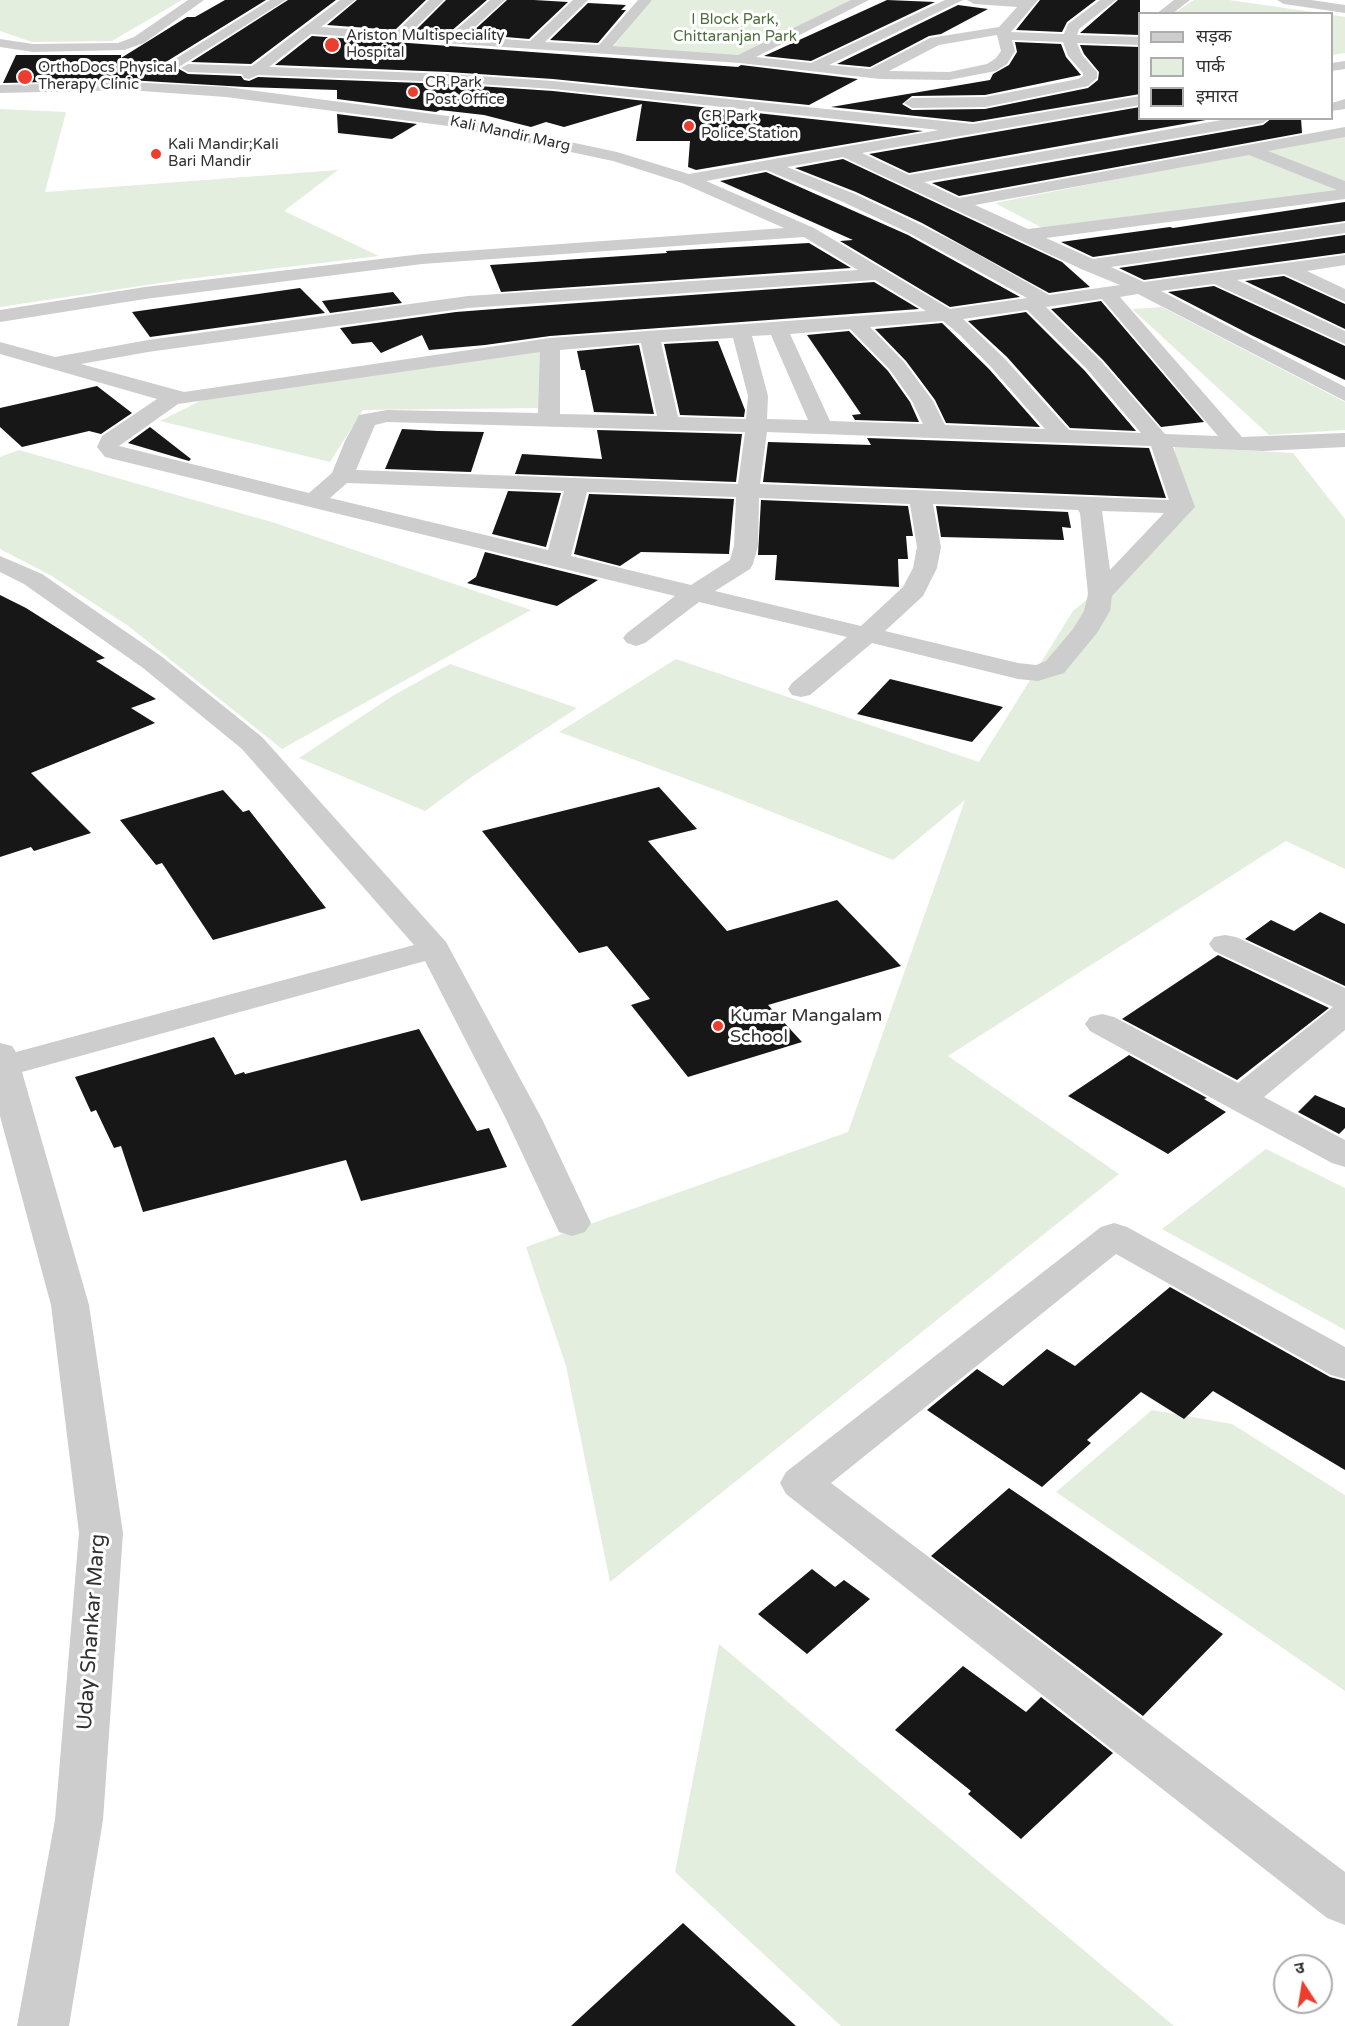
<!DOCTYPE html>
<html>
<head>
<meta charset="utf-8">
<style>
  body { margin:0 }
  #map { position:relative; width:1345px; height:2026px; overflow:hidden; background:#fff; font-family:"Varela Round","Noto Sans Devanagari",sans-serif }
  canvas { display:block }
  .legend { position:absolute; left:1138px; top:12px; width:195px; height:108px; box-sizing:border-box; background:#fff; border:2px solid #acacac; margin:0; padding:8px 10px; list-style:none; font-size:18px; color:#303030 }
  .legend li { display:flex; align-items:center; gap:12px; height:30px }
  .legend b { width:30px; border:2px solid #acacac }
  .north { position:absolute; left:1273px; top:1954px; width:60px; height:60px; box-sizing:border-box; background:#fff; border:2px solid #acacac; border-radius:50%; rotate:348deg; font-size:16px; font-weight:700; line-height:24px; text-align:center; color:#303030 }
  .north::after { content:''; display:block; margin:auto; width:21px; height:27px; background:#ec3d2e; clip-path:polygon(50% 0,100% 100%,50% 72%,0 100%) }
</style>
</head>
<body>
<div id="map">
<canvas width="1345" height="2026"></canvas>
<ul class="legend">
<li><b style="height:8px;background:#cdcdcd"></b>सड़क</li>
<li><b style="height:16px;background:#e4eede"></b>पार्क</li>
<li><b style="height:16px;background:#171717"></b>इमारत</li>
</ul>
<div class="north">उ</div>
</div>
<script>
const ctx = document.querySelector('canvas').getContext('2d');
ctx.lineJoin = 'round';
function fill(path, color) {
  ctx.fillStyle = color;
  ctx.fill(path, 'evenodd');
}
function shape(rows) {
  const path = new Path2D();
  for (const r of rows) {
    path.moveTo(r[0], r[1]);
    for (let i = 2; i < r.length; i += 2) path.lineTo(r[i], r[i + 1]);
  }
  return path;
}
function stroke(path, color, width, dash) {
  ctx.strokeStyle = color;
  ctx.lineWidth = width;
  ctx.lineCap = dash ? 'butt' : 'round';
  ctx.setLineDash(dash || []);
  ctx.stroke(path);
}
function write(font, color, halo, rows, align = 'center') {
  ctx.font = font + ' "Varela Round",sans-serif';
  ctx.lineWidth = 6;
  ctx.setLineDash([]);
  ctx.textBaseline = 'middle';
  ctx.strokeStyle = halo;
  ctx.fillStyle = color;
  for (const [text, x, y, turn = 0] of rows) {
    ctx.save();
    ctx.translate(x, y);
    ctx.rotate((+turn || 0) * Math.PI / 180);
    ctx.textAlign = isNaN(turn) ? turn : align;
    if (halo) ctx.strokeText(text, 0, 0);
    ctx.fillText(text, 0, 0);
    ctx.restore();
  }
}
const green = shape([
  [0,0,182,0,112,41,32,42,0,31],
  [650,0,862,0,740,59,614,46],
  [1194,0,1229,0,1320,13,1174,13],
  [1332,15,1345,17,1345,53,1332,55],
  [0,109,66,112,45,192,338,170,284,211,379,256,187,279,0,307],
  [1345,134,1345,191,1046,230,995,203],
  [1162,307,1345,402,1345,430,1269,435,1132,309],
  [544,350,544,408,363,410,330,462,160,421,206,398],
  [1175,446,1293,453,1345,519,1345,869,1286,841,948,1056,1119,1174,610,1582,566,1366,526,1247,848,1132,965,800,893,860,719,791,559,732,676,659,979,762,1073,611,1175,527],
  [19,450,275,523,531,610,282,749,127,625,50,575,0,549,0,457],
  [450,664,577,708,473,776,425,811,299,758,394,695],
  [1266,1149,1345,1188,1345,1330,1162,1229],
  [1152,1410,1232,1424,1345,1495,1345,1691,1056,1492],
  [719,1644,1174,2026,841,2026,675,1872]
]);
const building = shape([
  [225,0,266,0,161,65,162,71,174,72,179,69,188,74,241,76,244,80,249,81,258,77,448,84,553,91,923,131,696,170,688,167,690,141,636,141,642,104,564,127,546,122,531,127,484,115,440,110,436,112,337,99,337,90,245,87,128,80,3,83,16,55,121,55,121,58,187,17,195,17],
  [288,0,336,0,251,64,191,62],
  [357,0,426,0,395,30,327,25],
  [446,0,487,0,449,33,415,31],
  [507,0,534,0,568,2,529,39,470,34],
  [887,0,935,2,811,61,764,56],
  [1040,0,1096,0,1067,22,1062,32,1016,30],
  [1118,0,1140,0,1140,35,1080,33],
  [588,3,626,5,621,10,626,10,598,43,550,40],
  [958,5,988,9,941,34,929,36,870,67,837,64],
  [312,36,738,67,741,65,858,79,809,105,553,79,448,72,275,65],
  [1015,42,1061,44,1066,57,1081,75,985,95,912,96,902,104,912,110,985,109,1088,88,1098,80,1099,72,1084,54,1080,45,1140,47,1140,94,973,122,831,107,990,80,993,74,1009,65,1017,52],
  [1140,107,1140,118,1217,118,909,173,869,154],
  [337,114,417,124,392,139,338,133],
  [1272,118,1301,118,1302,133,959,196,932,183,1263,125],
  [843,159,1062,262,1090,287,1049,293,922,223,856,192,795,168],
  [766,172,908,235,1020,297,950,307,840,241,853,240,720,181],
  [1345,202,1345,221,1093,257,1061,242,1170,227,1173,228],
  [1345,235,1345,253,1144,280,1119,268],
  [809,243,851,268,501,292,490,265,667,253,666,251],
  [1284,276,1345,304,1345,329,1245,281],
  [874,282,919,309,550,336,485,345,429,350,422,335,381,353,372,342,352,344,340,328,456,312,508,308],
  [1214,286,1345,346,1345,380,1251,335,1168,292],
  [300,288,325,313,150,337,132,312],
  [393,292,402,303,330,313,322,301],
  [1101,301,1204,422,1161,427,1103,360,1051,309],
  [1026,312,1085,371,1136,431,1070,428,1007,357,968,321],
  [942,323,989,369,1040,427,946,423,935,400,906,361,875,329],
  [849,331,888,371,910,402,919,422,855,420,852,415,861,414,807,335],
  [718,341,745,410,744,417,680,415,664,344],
  [639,345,654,414,594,412,585,370,581,370,577,351],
  [97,386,132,413,101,434,89,431,22,447,0,427,0,408],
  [150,427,191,459,189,461,128,443],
  [402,429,438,431,484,432,471,472,385,469],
  [597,430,742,434,736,482,515,474,522,454,602,459],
  [867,438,1149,448,1166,498,763,482,768,442,871,445],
  [508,491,561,493,546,547,492,534],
  [589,494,734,499,729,554,641,552,620,566,574,554],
  [761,500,908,506,913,536,906,536,908,559,898,559,899,587,775,580,777,555,758,555],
  [936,506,1068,512,1071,528,1062,527,1064,540,941,537],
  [485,552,598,580,557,606,467,583,476,577],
  [0,595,26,608,105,658,96,661,156,699,131,708,155,723,31,773,91,833,34,851,31,847,0,857],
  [890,679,1003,707,972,742,857,714],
  [659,787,697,829,648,841,727,931,837,900,901,966,768,1005,802,1042,688,1077,631,1005,650,999,607,946,579,953,482,831],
  [223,790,243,812,249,810,326,908,213,940,162,863,156,865,120,820],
  [1320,912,1345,924,1345,986,1245,939,1271,920,1294,931],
  [1218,955,1329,1008,1237,1080,1122,1019],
  [419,1029,477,1131,489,1128,507,1167,361,1201,346,1160,143,1212,121,1146,114,1148,96,1110,91,1112,75,1077,214,1037,235,1075,244,1072,245,1074],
  [1129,1055,1207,1098,1204,1099,1226,1112,1168,1154,1068,1096],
  [1315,1095,1345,1108,1345,1128,1339,1134,1298,1112],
  [1170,1287,1330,1377,1345,1381,1345,1470,1213,1391,1184,1419,1141,1392,1087,1440,1091,1443,1042,1487,927,1410,977,1369,1003,1386,1047,1349,1075,1366],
  [1009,1488,1223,1634,1143,1716,931,1556],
  [812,1569,835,1587,844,1580,870,1599,807,1654,758,1614],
  [963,1666,1026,1712,1041,1697,1113,1753,1021,1839,968,1794,971,1791,895,1730],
  [683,1923,796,2026,571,2026]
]);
const minor = shape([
  [188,0,204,0,144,43,124,50,33,52,0,47,0,39,33,44,118,43,134,37,188,0],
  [270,0,286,0,174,70,164,70,162,67,270,0],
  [340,0,355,0,321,27,396,32,429,0,444,0,410,33,450,35,490,0,505,0,465,36,530,41,573,0,588,0,545,42,599,45,638,0,652,0,613,46,738,55,851,0,869,0,756,57,811,63,945,0,963,0,829,65,870,69,930,38,999,27,1017,7,974,4,967,0,1038,0,1011,32,1064,34,1068,24,1100,0,1116,0,1079,29,1077,35,1140,37,1140,45,1077,43,1082,55,1097,72,1097,78,1088,86,985,107,912,108,904,103,912,98,985,97,1078,79,1083,76,1083,73,1068,56,1063,42,1012,40,1015,51,1007,64,996,71,949,80,880,79,740,63,311,34,269,67,448,74,553,81,973,124,1140,96,1140,105,862,153,909,175,1233,118,1270,118,1263,123,924,182,959,198,1345,127,1345,137,1268,151,1345,181,1345,199,1046,238,1093,259,1345,223,1345,233,1111,267,1144,282,1345,255,1345,265,1307,271,1345,289,1345,302,1284,274,1237,280,1345,331,1345,344,1214,284,1161,291,1345,387,1345,401,1138,294,1120,297,1242,437,1345,433,1345,447,1263,451,1173,447,1195,507,1112,596,1110,611,1097,633,1064,673,1038,681,1018,679,872,643,810,695,801,697,792,695,788,689,792,683,847,637,699,602,645,643,636,646,627,643,623,638,627,633,675,596,105,457,97,447,102,436,157,399,0,354,0,342,55,357,148,340,468,296,858,270,804,237,422,264,145,299,0,322,0,310,145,287,422,254,784,228,682,183,613,161,448,126,226,97,128,90,0,93,0,85,128,82,226,87,448,116,617,152,689,174,939,130,553,89,448,82,258,75,249,79,244,78,242,74,188,72,181,68,188,64,252,66,340,0],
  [997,35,1001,51,996,58,987,64,949,72,889,71,939,45,997,35],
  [1249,155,1337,190,1028,229,975,205,1249,155],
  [843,157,1081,269,1120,285,1049,295,970,250,921,225,855,194,787,167,843,157],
  [766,170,843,202,909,233,1027,298,950,309,814,228,706,181,766,170],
  [875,280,926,311,550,338,184,392,81,364,148,352,468,308,875,280],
  [1102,299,1218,436,1165,434,1101,361,1046,307,1102,299],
  [1027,310,1087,369,1141,433,1069,430,1005,359,963,319,1027,310],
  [943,321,960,335,991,367,1045,429,945,425,933,401,904,362,870,327,943,321],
  [850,329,890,370,912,401,923,424,830,421,790,334,850,329],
  [771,335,808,420,767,419,768,396,752,336,771,335],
  [733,338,748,396,746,419,678,417,661,342,733,338],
  [641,343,657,416,560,414,560,350,641,343],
  [540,352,538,413,387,410,359,415,345,441,332,473,309,493,119,446,178,404,540,352],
  [387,422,669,430,745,432,738,484,356,470,375,425,387,422],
  [767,432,1151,446,1169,500,760,484,767,432],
  [347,483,564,491,548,550,330,498,347,483],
  [587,492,736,497,734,546,730,560,691,585,571,556,587,492],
  [759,498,910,504,917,547,913,568,903,587,861,626,715,591,750,569,753,564,758,546,759,498],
  [933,504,1078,510,1080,513,1088,594,1084,611,1073,629,1046,661,1036,665,1018,663,885,631,923,596,937,568,941,547,933,504],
  [1102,511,1164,513,1110,570,1102,511],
  [1174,0,1190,0,1172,14,1156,14,1174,0],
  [1277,0,1311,0,1345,5,1345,13,1284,4,1277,0],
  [1345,61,1345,69,1332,71,1332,63,1345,61],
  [1345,99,1345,109,1332,111,1332,103,1345,99],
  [0,556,42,574,161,656,262,737,446,942,542,1119,591,1223,585,1232,572,1236,559,1232,506,1119,425,961,22,1072,89,1305,123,1533,103,1820,69,2026,17,2026,55,1820,79,1533,51,1305,0,1116,0,1043,12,1046,16,1052,414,945,242,749,143,668,24,584,0,572,0,556],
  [1225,935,1236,937,1345,988,1345,1030,1264,1097,1345,1140,1345,1167,1332,1163,1228,1107,1090,1031,1085,1024,1090,1017,1102,1014,1114,1017,1238,1083,1333,1007,1214,951,1209,944,1214,937,1225,935],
  [1114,1223,1127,1227,1345,1347,1345,1379,1331,1375,1116,1254,831,1483,1345,1872,1345,1925,1327,1918,786,1494,780,1483,786,1472,1101,1227,1114,1223]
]);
const markers = [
  [332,45,8,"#ec3d2e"],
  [25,77,8,"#ec3d2e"],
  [413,92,6,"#ec3d2e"],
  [689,126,6,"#ec3d2e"],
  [156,154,6,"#ec3d2e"],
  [718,1026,6,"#ec3d2e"]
];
const farParknames = [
  ["I Block Park,",735,20],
  ["Chittaranjan Park",735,37]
];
const farPoinames = [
  ["Ariston Multispeciality",346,36],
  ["Hospital",346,53],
  ["OrthoDocs Physical",38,68],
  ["Therapy Clinic",38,85],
  ["CR Park",425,83],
  ["Post Office",425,100],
  ["CR Park",701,117],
  ["Police Station",701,134],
  ["Kali Mandir;Kali",168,145],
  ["Bari Mandir",168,162]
];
const farStreetnames = [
  ["Kali Mandir Marg",510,134,12]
];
const poiNames = [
  ["Kumar Mangalam",730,1016],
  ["School",730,1037]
];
const nearStreetnames = [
  ["Uday Shankar Marg",92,1632,-86]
];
fill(green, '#e4eede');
fill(building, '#171717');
fill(minor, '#cdcdcd');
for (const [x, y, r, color] of markers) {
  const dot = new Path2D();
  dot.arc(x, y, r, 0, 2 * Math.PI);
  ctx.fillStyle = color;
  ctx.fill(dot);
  stroke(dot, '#fff', 2);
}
write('15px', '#4b6e3b', '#fff', farParknames);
write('15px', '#303030', '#fff', farPoinames, 'left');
write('15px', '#303030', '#fff', farStreetnames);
write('18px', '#303030', '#fff', poiNames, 'left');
write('21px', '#303030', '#fff', nearStreetnames);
</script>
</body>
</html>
